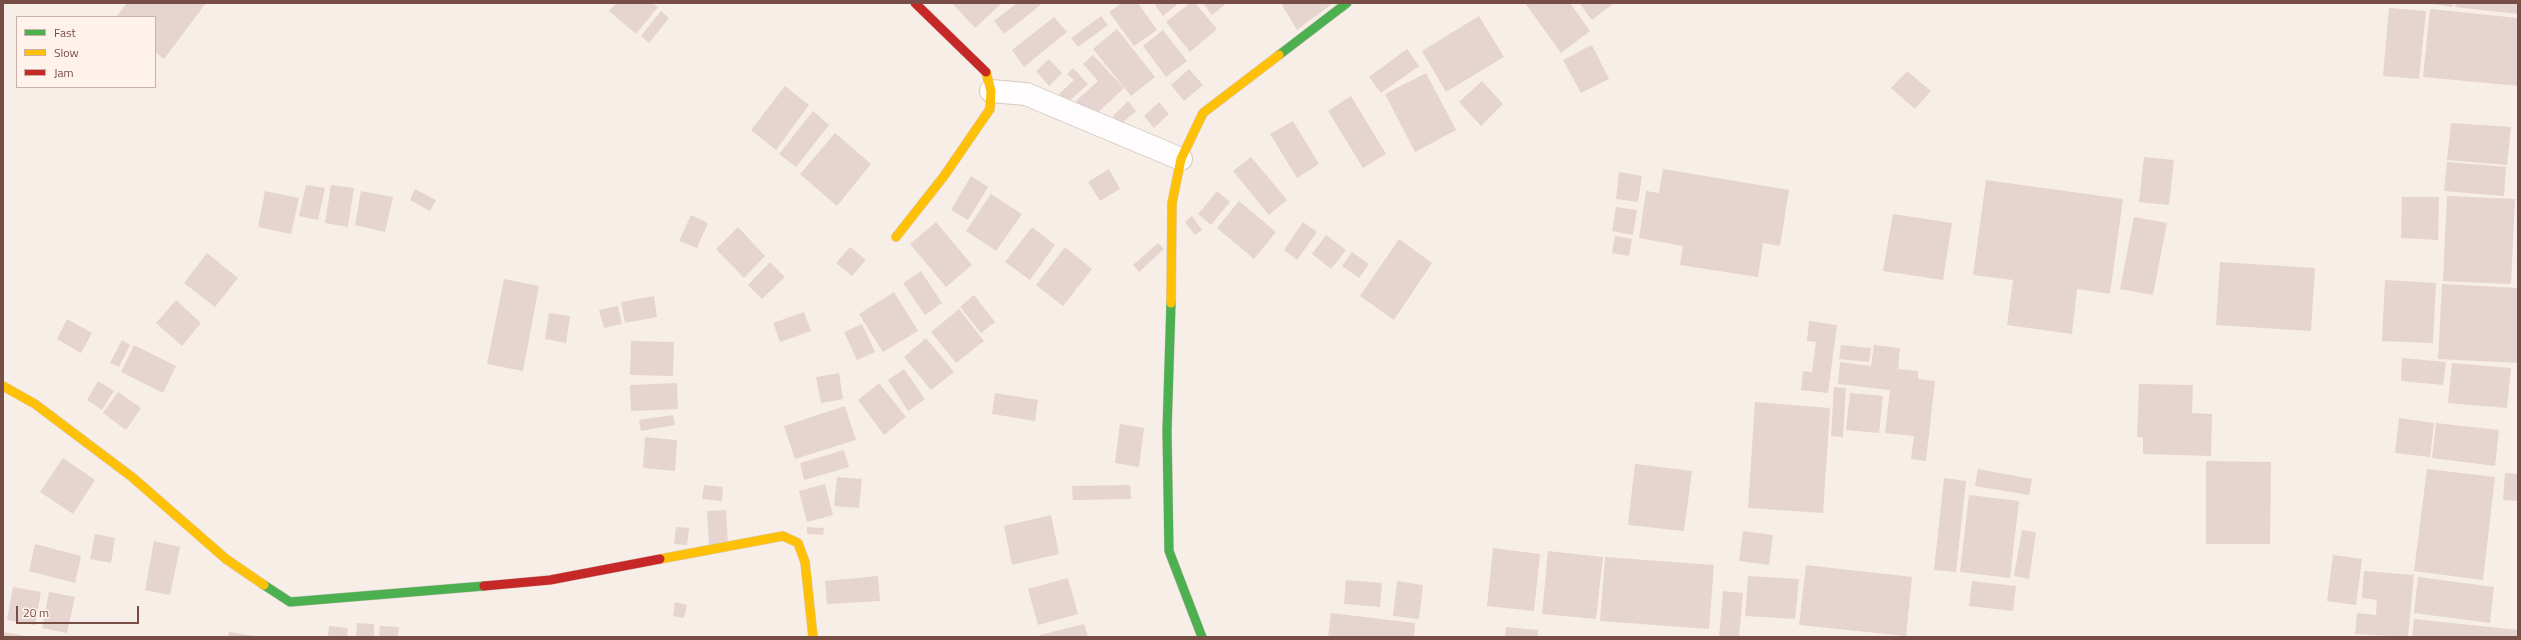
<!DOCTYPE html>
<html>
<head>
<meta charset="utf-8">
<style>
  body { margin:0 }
  #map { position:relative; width:2521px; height:640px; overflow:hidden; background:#f8eee8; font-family:"Titillium Web",sans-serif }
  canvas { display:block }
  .frame { position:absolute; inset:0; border:4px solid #784d46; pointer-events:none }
  .legend { position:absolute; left:16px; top:16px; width:140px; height:72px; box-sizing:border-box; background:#fff2ea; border:1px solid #c9b0a8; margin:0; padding:5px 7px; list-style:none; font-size:12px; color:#784d46 }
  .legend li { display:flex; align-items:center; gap:8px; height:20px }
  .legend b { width:20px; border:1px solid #c9b0a8 }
  .scale { position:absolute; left:16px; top:606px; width:123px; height:18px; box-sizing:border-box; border:2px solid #784d46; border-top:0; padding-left:5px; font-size:12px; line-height:14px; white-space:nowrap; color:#784d46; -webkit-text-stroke:3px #fff2ea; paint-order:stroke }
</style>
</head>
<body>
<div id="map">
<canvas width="2521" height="640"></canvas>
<div class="frame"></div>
<ul class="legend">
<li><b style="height:5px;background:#4caf50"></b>Fast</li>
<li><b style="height:5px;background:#ffc107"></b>Slow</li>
<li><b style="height:5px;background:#c62828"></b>Jam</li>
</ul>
<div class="scale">20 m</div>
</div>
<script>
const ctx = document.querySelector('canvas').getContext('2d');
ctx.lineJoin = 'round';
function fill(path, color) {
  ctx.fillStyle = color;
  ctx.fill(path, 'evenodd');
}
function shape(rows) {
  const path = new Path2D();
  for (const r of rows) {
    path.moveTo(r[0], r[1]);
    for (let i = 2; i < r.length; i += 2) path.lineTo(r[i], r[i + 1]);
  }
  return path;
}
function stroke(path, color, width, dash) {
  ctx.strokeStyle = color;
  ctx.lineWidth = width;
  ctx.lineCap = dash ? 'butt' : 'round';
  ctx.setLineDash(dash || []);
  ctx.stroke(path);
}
const building = shape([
  [127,3,206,3,164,59,155,52,155,17,116,17],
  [616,3,652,3,658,7,636,34,609,11],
  [952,3,1002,3,975,28],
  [1017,3,1043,3,1004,34,994,21],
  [1122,3,1138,3,1157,30,1134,46,1109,12],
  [1157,3,1179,3,1163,16,1155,5],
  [1190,3,1195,3,1217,29,1190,52,1166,22],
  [1203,3,1227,3,1212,15],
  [1281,3,1333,3,1297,30],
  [1525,3,1570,3,1590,31,1561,53],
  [1579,3,1614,3,1592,20],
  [2427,3,2453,3,2452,7],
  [2456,3,2518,3,2518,14,2455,7],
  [2389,8,2426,11,2419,79,2383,76],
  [2430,9,2518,18,2518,86,2423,77],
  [661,11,669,18,649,43,641,36],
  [1101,16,1108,25,1078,47,1071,38],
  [1479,16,1504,57,1446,92,1422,51],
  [1054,17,1067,32,1024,67,1012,50],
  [1117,29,1155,77,1131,96,1093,49],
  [1163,30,1187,61,1166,77,1143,46],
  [1592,45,1609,79,1581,93,1563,60],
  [1407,49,1419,66,1381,93,1369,77],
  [1093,55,1124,88,1092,118,1076,101,1098,81,1083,64],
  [1049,59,1062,73,1049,86,1036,71],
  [1073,68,1088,84,1067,103,1059,94,1074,80,1067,74],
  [1189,69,1203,85,1184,101,1171,85],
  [1907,71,1931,91,1915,109,1891,88],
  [1426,73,1456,130,1415,152,1385,94],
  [1482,81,1503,104,1481,126,1459,102],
  [785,86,809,105,776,150,751,130],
  [1351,96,1386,154,1363,168,1328,111],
  [1128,101,1136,111,1121,124,1113,116],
  [1159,102,1169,114,1154,128,1144,116],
  [813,111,829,125,796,167,779,154],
  [1293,121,1319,164,1297,178,1270,134],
  [2451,123,2511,127,2507,165,2447,160],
  [835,133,871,164,837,206,800,174],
  [1251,157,1287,200,1269,215,1233,171],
  [2144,157,2174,160,2169,205,2139,202],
  [2447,162,2506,167,2504,196,2444,191],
  [1109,169,1120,189,1100,201,1088,182],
  [1663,169,1789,190,1780,246,1763,243,1758,277,1680,265,1683,246,1639,238,1646,191,1659,193],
  [1619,172,1642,176,1638,202,1616,199],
  [971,176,988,187,968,220,951,210],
  [1986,180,2123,199,2110,294,2077,289,2072,334,2007,325,2013,280,1973,275],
  [306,185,325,188,318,220,299,216],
  [331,185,354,188,348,227,325,223],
  [415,189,436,200,430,211,410,200],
  [265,191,299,198,291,234,258,227],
  [361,191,393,197,385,232,355,225],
  [1217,191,1230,202,1211,225,1198,214],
  [991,194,1022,214,996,251,966,231],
  [2447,196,2515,199,2511,284,2443,281],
  [2402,197,2439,197,2438,240,2401,238],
  [1239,201,1276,232,1254,259,1217,228],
  [1616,207,1637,210,1633,235,1612,231],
  [1893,214,1952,223,1943,280,1883,271],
  [691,215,708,223,697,248,679,241],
  [1192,216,1202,230,1195,235,1185,222],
  [2134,217,2167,223,2153,295,2120,289],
  [936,222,972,265,946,287,910,244],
  [1303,222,1317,232,1297,260,1284,250],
  [738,227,765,256,744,278,716,249],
  [1032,227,1055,245,1030,280,1005,262],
  [1326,235,1346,250,1331,269,1312,254],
  [1615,236,1632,239,1629,256,1612,253],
  [1399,239,1432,263,1394,320,1360,296],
  [1158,243,1164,249,1139,272,1133,265],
  [850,247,866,260,852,276,836,263],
  [1065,247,1092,269,1063,306,1036,285],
  [1352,252,1369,264,1359,278,1342,266],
  [207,253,238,278,215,307,184,283],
  [770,262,785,277,762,299,748,285],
  [2220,262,2315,268,2311,331,2216,325],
  [921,271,942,303,925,315,903,283],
  [504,279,539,286,523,371,487,364],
  [2385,280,2436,283,2433,343,2382,341],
  [2442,284,2518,288,2518,363,2438,359],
  [894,292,918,331,883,352,859,314],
  [974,295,995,322,981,333,960,307],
  [654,296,657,317,625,323,621,302],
  [176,300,201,323,182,346,156,323],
  [618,306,622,324,604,328,599,310],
  [959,309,984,341,956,363,931,332],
  [804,312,811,331,780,342,773,323],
  [549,313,570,316,566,343,545,339],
  [67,319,92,333,81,353,57,339],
  [1809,321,1837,325,1828,393,1801,390,1803,371,1812,372,1816,342,1807,341],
  [862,324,875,352,857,360,844,332],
  [926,338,954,372,931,390,904,357],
  [122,340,130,345,119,367,110,363],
  [631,341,674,342,673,376,630,375],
  [134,345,176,366,163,393,121,372],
  [1841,345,1871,348,1869,362,1839,359],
  [1874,345,1900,348,1898,369,1918,371,1918,379,1935,381,1926,461,1911,459,1914,436,1885,433,1890,390,1838,384,1840,362,1871,366],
  [2402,358,2446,362,2443,385,2401,381],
  [2452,363,2511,368,2507,408,2448,403],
  [904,369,925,399,908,411,888,380],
  [839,373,843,399,821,403,816,377],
  [98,381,114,391,102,410,87,400],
  [677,383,678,409,631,411,630,385],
  [879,383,906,417,884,435,858,400],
  [2139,384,2193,385,2192,413,2212,414,2211,456,2143,454,2143,438,2137,437],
  [1834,387,1846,388,1843,437,1831,436],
  [118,392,141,408,126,430,103,413],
  [995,393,1038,400,1035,421,992,414],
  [1850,393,1883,396,1879,433,1846,430],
  [1755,402,1830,408,1823,513,1748,508],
  [845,406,856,440,795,459,784,426],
  [673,415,675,425,641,431,639,420],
  [2399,418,2434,423,2430,457,2395,453],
  [2436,423,2499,430,2495,466,2432,458],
  [1120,424,1144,428,1139,467,1115,463],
  [645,437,677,440,675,471,643,468],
  [844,450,849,467,804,480,800,463],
  [63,458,95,480,73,514,40,492],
  [2206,461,2271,462,2270,544,2206,544],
  [1635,464,1692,471,1684,531,1628,525],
  [1978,469,2032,479,2029,495,1975,486],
  [2427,469,2495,477,2483,580,2414,571],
  [2505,473,2518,474,2518,501,2503,500],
  [837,477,862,479,859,508,834,506],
  [1944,478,1966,481,1956,572,1934,570],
  [825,484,833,515,807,522,799,491],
  [704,485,723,487,722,501,702,499],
  [1130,485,1131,499,1073,500,1072,486],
  [1969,495,2019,501,2010,578,1960,572],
  [726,510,728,545,709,547,707,511],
  [1051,515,1059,554,1012,565,1004,526],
  [676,527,689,528,687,545,674,544],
  [807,527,824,528,823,535,807,534],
  [2022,530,2036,532,2029,579,2014,576],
  [1743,531,1773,535,1769,565,1739,561],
  [95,534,115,538,111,563,90,559],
  [154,541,180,547,170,595,145,590],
  [35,544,81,556,75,583,29,571],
  [1493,548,1540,554,1534,611,1487,606],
  [1548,551,1603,557,1596,619,1542,614],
  [2333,555,2362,559,2356,605,2327,601],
  [1605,557,1714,565,1709,629,1600,621],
  [1806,565,1912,577,1906,636,1799,625],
  [2364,571,2414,575,2408,637,2355,634,2357,613,2376,615,2377,600,2362,598],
  [878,576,880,601,827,604,825,581],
  [1748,576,1799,579,1795,619,1745,616],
  [2418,577,2494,587,2490,623,2414,613],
  [1068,578,1078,614,1038,625,1028,589],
  [1346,580,1382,583,1380,607,1344,604],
  [1397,581,1423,585,1419,619,1393,616],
  [1972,581,2016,586,2013,611,1969,606],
  [13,587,41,592,35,625,7,620],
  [1723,591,1743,593,1739,637,1719,637],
  [49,592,75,597,67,633,42,628],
  [675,602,687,605,684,618,673,616],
  [1331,613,1415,623,1414,637,1328,637],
  [2414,619,2518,630,2518,637,2412,637],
  [357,623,374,624,374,637,356,637],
  [1084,624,1088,637,1041,637,1040,635],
  [329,626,348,628,347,637,328,637],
  [380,626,399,627,398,637,379,637],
  [1506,627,1538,630,1538,637,1505,637],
  [3,632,27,636,27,637,3,637],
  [229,632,254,636,254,637,228,637]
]);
const street = shape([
  [991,91,1026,94,1181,159]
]);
const fast = shape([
  [1279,55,1347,3],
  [1171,303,1167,431,1169,551,1202,637],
  [264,585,290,602,484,586]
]);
const slow = shape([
  [896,237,944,176,990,109,991,91,986,72],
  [1171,303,1172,203,1181,159,1203,113,1279,55],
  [3,386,35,404,132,477,226,559,264,585],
  [660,559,783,536,798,543,805,562,813,637]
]);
const jam = shape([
  [915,3,986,72],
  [484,586,550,580,660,559]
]);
fill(building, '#e5d4cf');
stroke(street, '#d6cac5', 24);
stroke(fast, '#d7c9c4', 10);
stroke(slow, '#d7c9c4', 10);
stroke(jam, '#d7c9c4', 10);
stroke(street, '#fefcfc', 22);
stroke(fast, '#4caf50', 9);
stroke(slow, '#ffc107', 9);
stroke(jam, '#c62828', 9);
</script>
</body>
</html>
